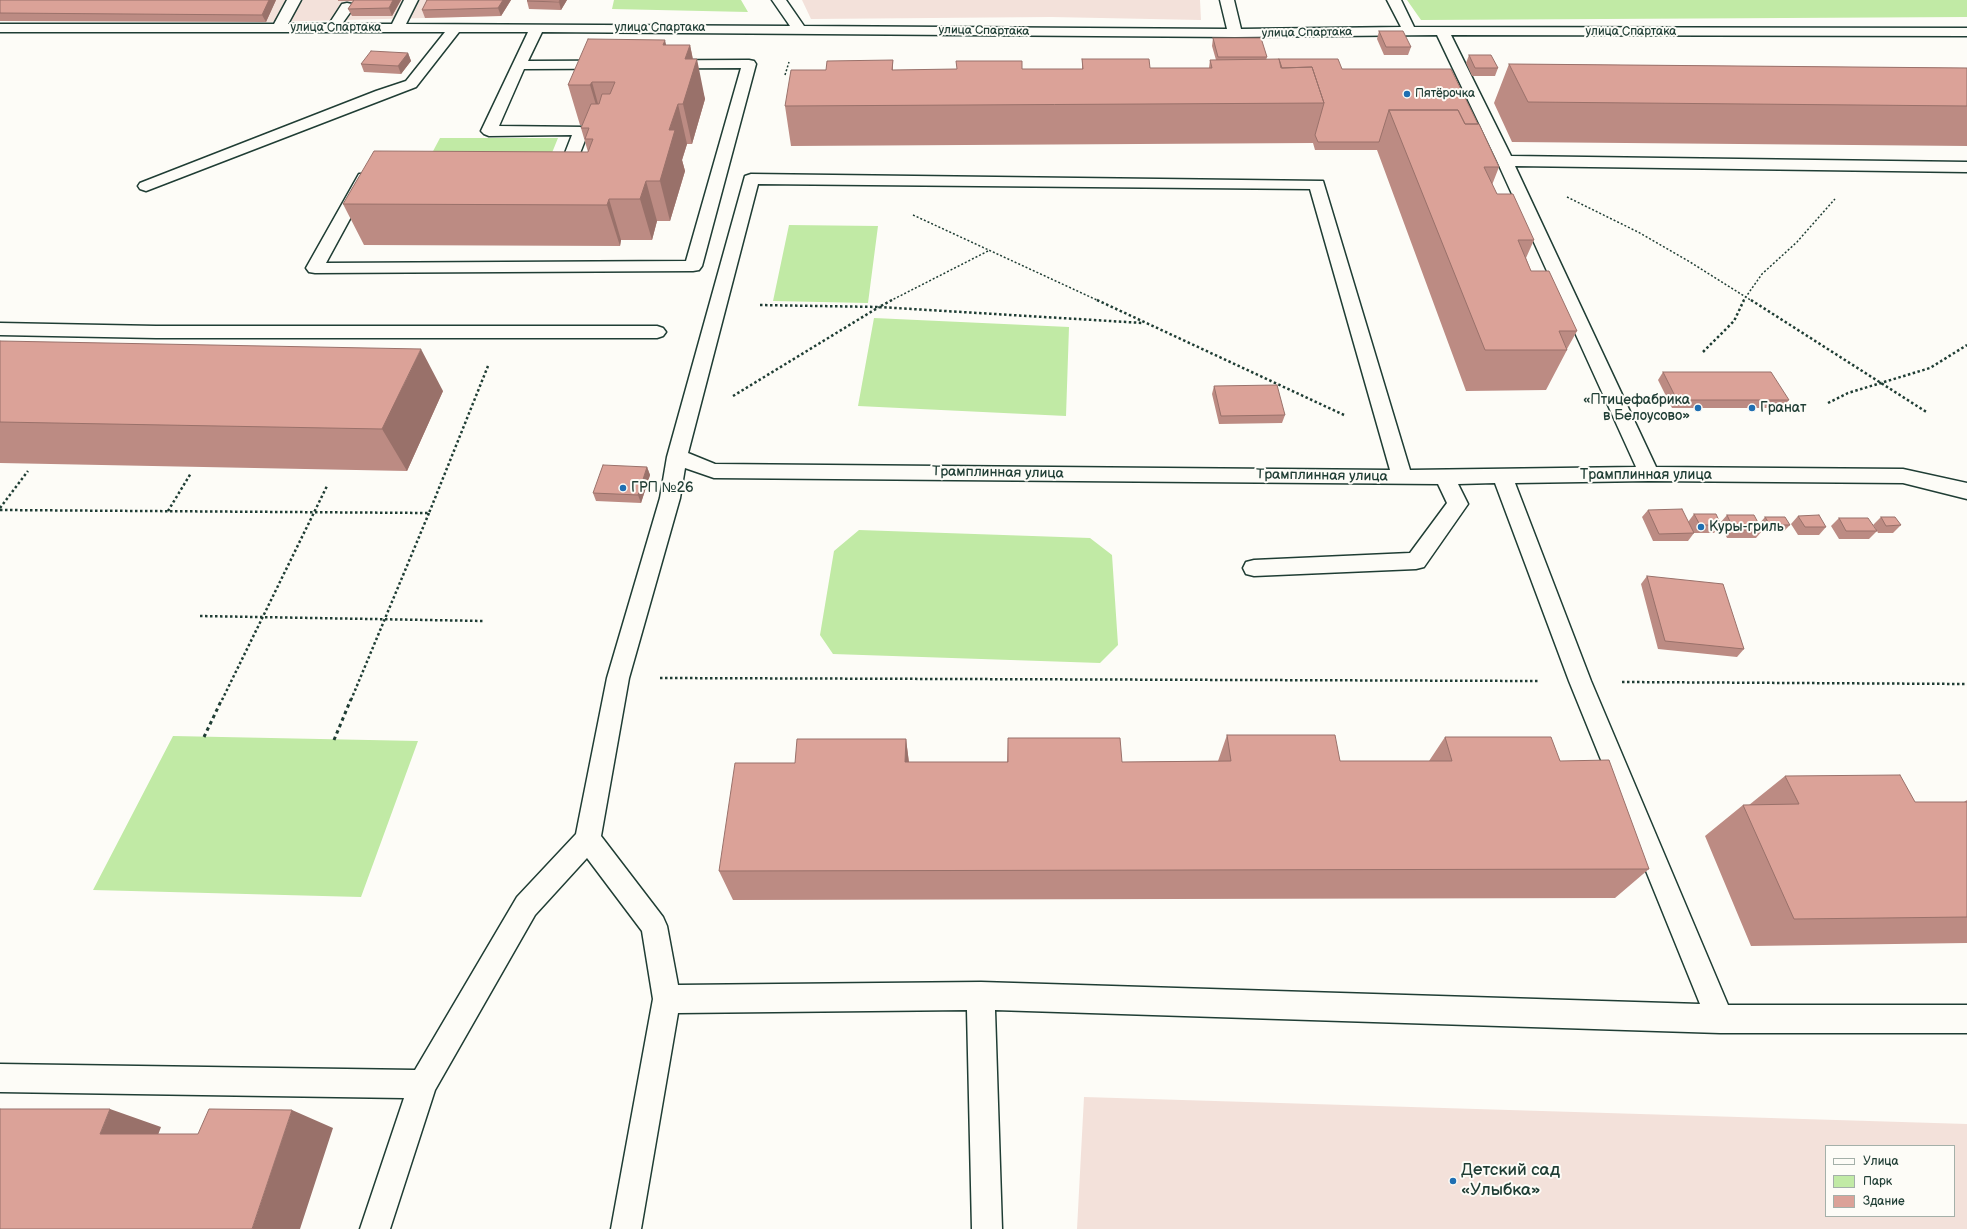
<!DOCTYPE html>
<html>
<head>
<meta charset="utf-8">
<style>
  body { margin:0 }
  #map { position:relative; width:1967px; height:1229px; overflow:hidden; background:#fdfcf7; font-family:"Balsamiq Sans",sans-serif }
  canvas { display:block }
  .legend { position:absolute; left:1825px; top:1145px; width:130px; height:72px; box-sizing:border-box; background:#fdfcf7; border:1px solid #a4b0a9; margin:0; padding:5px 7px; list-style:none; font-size:12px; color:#1f3d34 }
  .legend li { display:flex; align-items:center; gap:8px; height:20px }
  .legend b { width:20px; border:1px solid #a4b0a9 }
</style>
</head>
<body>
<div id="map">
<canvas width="1967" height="1229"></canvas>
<ul class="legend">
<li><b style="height:5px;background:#fdfcf7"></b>Улица</li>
<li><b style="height:11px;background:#c1eaa5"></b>Парк</li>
<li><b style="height:11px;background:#dba298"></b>Здание</li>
</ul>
</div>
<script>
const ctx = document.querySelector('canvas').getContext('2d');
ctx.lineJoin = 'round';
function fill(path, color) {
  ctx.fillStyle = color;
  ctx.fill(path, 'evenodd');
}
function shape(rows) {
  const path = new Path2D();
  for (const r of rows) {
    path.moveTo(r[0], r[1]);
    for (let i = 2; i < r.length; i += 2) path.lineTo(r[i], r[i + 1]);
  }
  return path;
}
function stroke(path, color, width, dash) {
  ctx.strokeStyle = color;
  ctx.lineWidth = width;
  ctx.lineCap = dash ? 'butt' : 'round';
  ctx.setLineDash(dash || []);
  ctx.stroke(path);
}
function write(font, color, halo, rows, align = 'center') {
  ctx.font = font + ' "Balsamiq Sans",sans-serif';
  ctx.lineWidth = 4;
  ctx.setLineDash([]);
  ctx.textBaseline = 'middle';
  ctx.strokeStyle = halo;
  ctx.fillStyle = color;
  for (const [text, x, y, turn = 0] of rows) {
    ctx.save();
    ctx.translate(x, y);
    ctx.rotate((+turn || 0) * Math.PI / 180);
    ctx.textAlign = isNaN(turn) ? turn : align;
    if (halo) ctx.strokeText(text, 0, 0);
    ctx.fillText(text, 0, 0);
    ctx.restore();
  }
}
const built = shape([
  [0,0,511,0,501,16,266,22],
  [802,0,1200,0,1201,20,1051,17,811,19],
  [1084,1097,1967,1124,1967,1229,1077,1229],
  [1826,1146,1954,1146,1954,1216,1826,1216]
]);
const green = shape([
  [614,0,741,0,748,12,612,9],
  [1407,0,1967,0,1967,17,1421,20],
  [440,138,558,138,545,170,423,170],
  [789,225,878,226,868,303,773,301],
  [874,318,1069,327,1066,416,858,406],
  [859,530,1090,538,1112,555,1118,645,1100,663,833,654,820,635,834,551],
  [173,736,418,741,361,897,93,890]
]);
const pathFar2 = shape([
  [785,75,789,62],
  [1567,197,1638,232,1690,262,1752,301],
  [913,215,1099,301],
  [890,301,988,251],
  [1743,301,1762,274,1797,242,1835,199]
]);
const pathFar1 = shape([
  [892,300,879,307,1143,323],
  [1097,300,1344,415],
  [1751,300,1928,413],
  [760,305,879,307],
  [1703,352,1734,321,1744,300],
  [733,396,879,307],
  [1828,403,1848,393,1930,368,1967,345],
  [0,508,28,471],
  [0,510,429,513,488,366],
  [168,511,191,473],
  [200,616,484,621],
  [660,678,1539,681],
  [1622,682,1967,684],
  [222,700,327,486],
  [351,700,429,513]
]);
const path = shape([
  [204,737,222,699],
  [334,740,351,699]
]);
const minor = shape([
  [287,0,301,0,288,24,329,24,342,4,347,3,352,4,354,7,342,24,392,24,404,0,418,0,406,24,790,26,772,0,786,0,804,26,1227,29,1220,0,1234,0,1241,29,1401,27,1387,0,1401,0,1414,27,1967,28,1967,36,1451,35,1511,156,1967,162,1967,172,1515,166,1656,467,1903,469,1967,483,1967,499,1903,483,1649,481,1515,483,1591,681,1728,1005,1967,1005,1967,1033,1720,1033,995,1010,1002,1229,972,1229,967,1010,678,1013,641,1229,611,1229,653,999,642,931,587,858,535,915,435,1090,390,1229,360,1229,404,1098,0,1092,0,1064,415,1070,517,897,576,834,607,678,660,498,667,457,745,176,751,174,1323,181,1410,470,1636,467,1497,161,1437,35,1235,37,542,32,528,61,749,60,754,61,756,64,702,266,699,270,693,271,315,273,309,272,306,268,359,174,558,171,572,135,489,136,484,134,481,131,528,32,459,32,416,87,146,191,140,189,138,186,140,183,376,91,406,81,445,32,0,32,0,24,274,24,287,0],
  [741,68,686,261,326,263,370,182,570,179,589,130,586,127,499,126,524,69,741,68],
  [758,184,1310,189,1390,470,715,464,688,453,758,184],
  [685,468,714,478,1438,484,1447,503,1410,553,1254,560,1246,562,1243,568,1246,574,1254,576,1416,569,1424,567,1468,504,1458,484,1495,483,1569,681,1700,1004,981,982,678,985,667,926,663,917,601,836,629,678,680,498,685,468],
  [0,323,156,326,657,326,663,328,666,332,663,336,657,338,156,338,0,335,0,323]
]);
const wall = shape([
  [0,0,276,0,266,22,0,21],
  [338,0,401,0,392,16,352,16,348,9,353,1,338,1],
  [427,0,511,0,501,16,425,18,422,10],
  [528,0,567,0,561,10,529,9,527,1],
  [1379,31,1411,47,1408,55,1384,55,1377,39],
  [1213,38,1267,57,1266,60,1342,69,1478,124,1499,167,1492,185,1497,194,1534,240,1526,258,1531,271,1577,331,1567,349,1567,350,1546,390,1466,391,1377,150,1315,150,1313,143,791,146,785,106,826,70,893,60,893,70,1082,69,1082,59,1150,68,1209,68,1210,60,1216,60,1212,46],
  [666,45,690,45,693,59,705,99,692,144,687,144,682,160,685,171,670,221,657,221,652,240,621,240,620,246,364,245,343,204,588,152,581,128,583,125,580,125,568,85],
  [408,53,411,61,401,74,364,72,361,64],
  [1469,55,1498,68,1495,76,1472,76,1466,63],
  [1509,64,1967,68,1967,146,1512,142,1494,103],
  [0,341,443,391,407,471,0,463],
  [1663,372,1789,400,1782,408,1672,408,1658,380],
  [1214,386,1285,415,1282,423,1219,424,1212,394],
  [647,467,650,475,641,503,596,501,593,493],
  [1648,510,1688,522,1694,514,1721,525,1714,533,1694,533,1688,541,1653,541,1642,517],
  [1727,515,1759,524,1765,517,1790,525,1783,532,1763,532,1762,531,1756,538,1727,538,1720,523],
  [1798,516,1826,527,1819,535,1798,535,1791,524],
  [1881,517,1901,525,1893,533,1878,533,1877,531,1869,539,1839,539,1831,526,1839,518,1876,529,1873,525],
  [1647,576,1744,649,1737,657,1658,649,1641,584],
  [1227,735,1340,761,1429,761,1445,737,1560,761,1649,869,1615,898,733,900,719,871,795,763,906,739,909,762,1007,762,1008,738,1122,762,1218,761],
  [1785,776,1915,802,1964,802,1967,800,1967,943,1751,946,1705,836,1743,805,1749,805]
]);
const shadedWall = shape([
  [269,0,276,0,266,22,262,15],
  [393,0,401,0,392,16,389,8],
  [503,0,511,0,501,16,498,8],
  [560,0,567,0,561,10,559,2],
  [665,40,674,79,663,45],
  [690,45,694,66,697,59,705,99,692,144,683,104,685,59],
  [408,53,411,61,401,74,398,66],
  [592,82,603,122,602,125,590,85],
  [678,104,687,144,682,160,685,171,670,221,660,181,669,130],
  [646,181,657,221,652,240,640,199],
  [609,199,621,240,620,246,607,205],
  [421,349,443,391,407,471,382,429],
  [647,467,650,475,641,503,638,495],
  [906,739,910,772,905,762],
  [110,1109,161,1127,152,1151,100,1134],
  [292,1110,333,1128,300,1229,252,1229]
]);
const building = shape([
  [0,0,269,0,262,15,0,13,0,0],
  [354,0,393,0,389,8,348,9,354,0],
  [427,0,503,0,498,8,422,10,427,0],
  [528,0,560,0,559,2,527,1,528,0],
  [1379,31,1403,31,1411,47,1386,47,1379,31],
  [1213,38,1261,38,1267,57,1218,57,1213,38],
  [588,39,665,40,663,45,690,45,685,59,697,59,683,104,678,104,669,130,675,130,660,181,646,181,640,199,609,199,607,205,343,204,374,151,588,152,593,139,585,139,589,128,581,128,591,104,599,104,602,94,610,94,615,82,592,82,590,85,568,85,588,39],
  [371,51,408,53,398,66,361,64,371,51],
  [1469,55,1491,55,1498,68,1475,68,1469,55],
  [1082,59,1149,59,1150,68,1212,68,1210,60,1279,59,1281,68,1312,67,1324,103,785,106,791,70,826,70,827,61,893,60,892,70,957,69,956,61,1022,61,1022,69,1083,69,1082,59],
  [1279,59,1338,59,1342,69,1451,69,1478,124,1465,124,1458,110,1389,110,1379,142,1318,142,1315,135,1324,103,1312,67,1282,68,1279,59],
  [1509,64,1967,68,1967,106,1528,102,1509,64],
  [1389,110,1458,110,1465,124,1479,124,1499,167,1484,167,1497,194,1513,194,1534,240,1518,240,1531,271,1549,271,1577,331,1559,331,1567,350,1485,350,1389,110],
  [0,341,421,349,382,429,0,422,0,341],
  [1663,372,1771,372,1789,400,1677,400,1663,372],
  [1277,385,1285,415,1221,416,1214,386,1277,385],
  [603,465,647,467,638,495,593,493,603,465],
  [1682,509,1694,533,1659,534,1648,510,1682,509],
  [1694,514,1716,514,1721,525,1700,525,1694,514],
  [1727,515,1754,515,1762,530,1734,530,1727,515],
  [1819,515,1826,527,1805,527,1798,516,1819,515],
  [1765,517,1785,517,1790,525,1770,525,1765,517],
  [1881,517,1895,517,1901,525,1886,526,1881,517],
  [1839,518,1868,518,1877,531,1846,531,1839,518],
  [1647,576,1723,584,1744,649,1665,641,1647,576],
  [1227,735,1335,735,1340,761,1452,761,1445,737,1551,737,1560,761,1609,760,1649,869,719,871,735,763,795,763,797,739,906,739,905,762,1008,762,1008,738,1120,738,1122,762,1231,761,1227,735],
  [1900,775,1915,802,1967,802,1967,917,1794,919,1743,805,1799,804,1785,776,1900,775],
  [0,1109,110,1109,100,1134,198,1134,209,1109,292,1110,252,1229,0,1229,0,1109]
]);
const markers = [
  [1407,94,4,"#1f6fb2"],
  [1698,408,4,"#1f6fb2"],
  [1752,408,4,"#1f6fb2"],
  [623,488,4,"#1f6fb2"],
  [1701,527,4,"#1f6fb2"],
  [1453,1181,4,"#1f6fb2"]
];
const farStreetnames = [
  ["улица Спартака",336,28],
  ["улица Спартака",660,28],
  ["улица Спартака",984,31,1],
  ["улица Спартака",1631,32],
  ["улица Спартака",1307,33,-1]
];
const farPoinames = [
  ["Пятёрочка",1415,94]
];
const poiNames = [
  ["«Птицефабрика",1690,400,"right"],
  ["в Белоусово»",1690,416,"right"],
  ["Гранат",1760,408],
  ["ГРП №26",631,488],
  ["Куры-гриль",1709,527]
];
const streetNames = [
  ["Трамплинная улица",998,473,1],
  ["Трамплинная улица",1646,475],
  ["Трамплинная улица",1322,476,1]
];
const nearPoinames = [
  ["Детский сад",1461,1171],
  ["«Улыбка»",1461,1191]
];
fill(built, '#f3e1da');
fill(green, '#c1eaa5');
stroke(minor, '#1f3d34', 3);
stroke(pathFar2, '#1f3d34', 1.5, [2, 2]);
stroke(pathFar1, '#1f3d34', 2.5, [2.5, 2.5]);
stroke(path, '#1f3d34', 3, [3.5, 3.5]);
fill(minor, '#fdfcf7');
fill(wall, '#bc8b83');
fill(shadedWall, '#99716a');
fill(building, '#dba298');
stroke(building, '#99716a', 1);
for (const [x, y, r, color] of markers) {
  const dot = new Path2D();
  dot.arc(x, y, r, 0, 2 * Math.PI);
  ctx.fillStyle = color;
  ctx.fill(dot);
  stroke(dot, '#fdfcf7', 1.5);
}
write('12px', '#1f3d34', '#fdfcf7', farStreetnames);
write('12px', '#1f3d34', '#fdfcf7', farPoinames, 'left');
write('14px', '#1f3d34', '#fdfcf7', poiNames, 'left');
write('14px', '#1f3d34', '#fdfcf7', streetNames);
write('17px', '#1f3d34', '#fdfcf7', nearPoinames, 'left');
</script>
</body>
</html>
